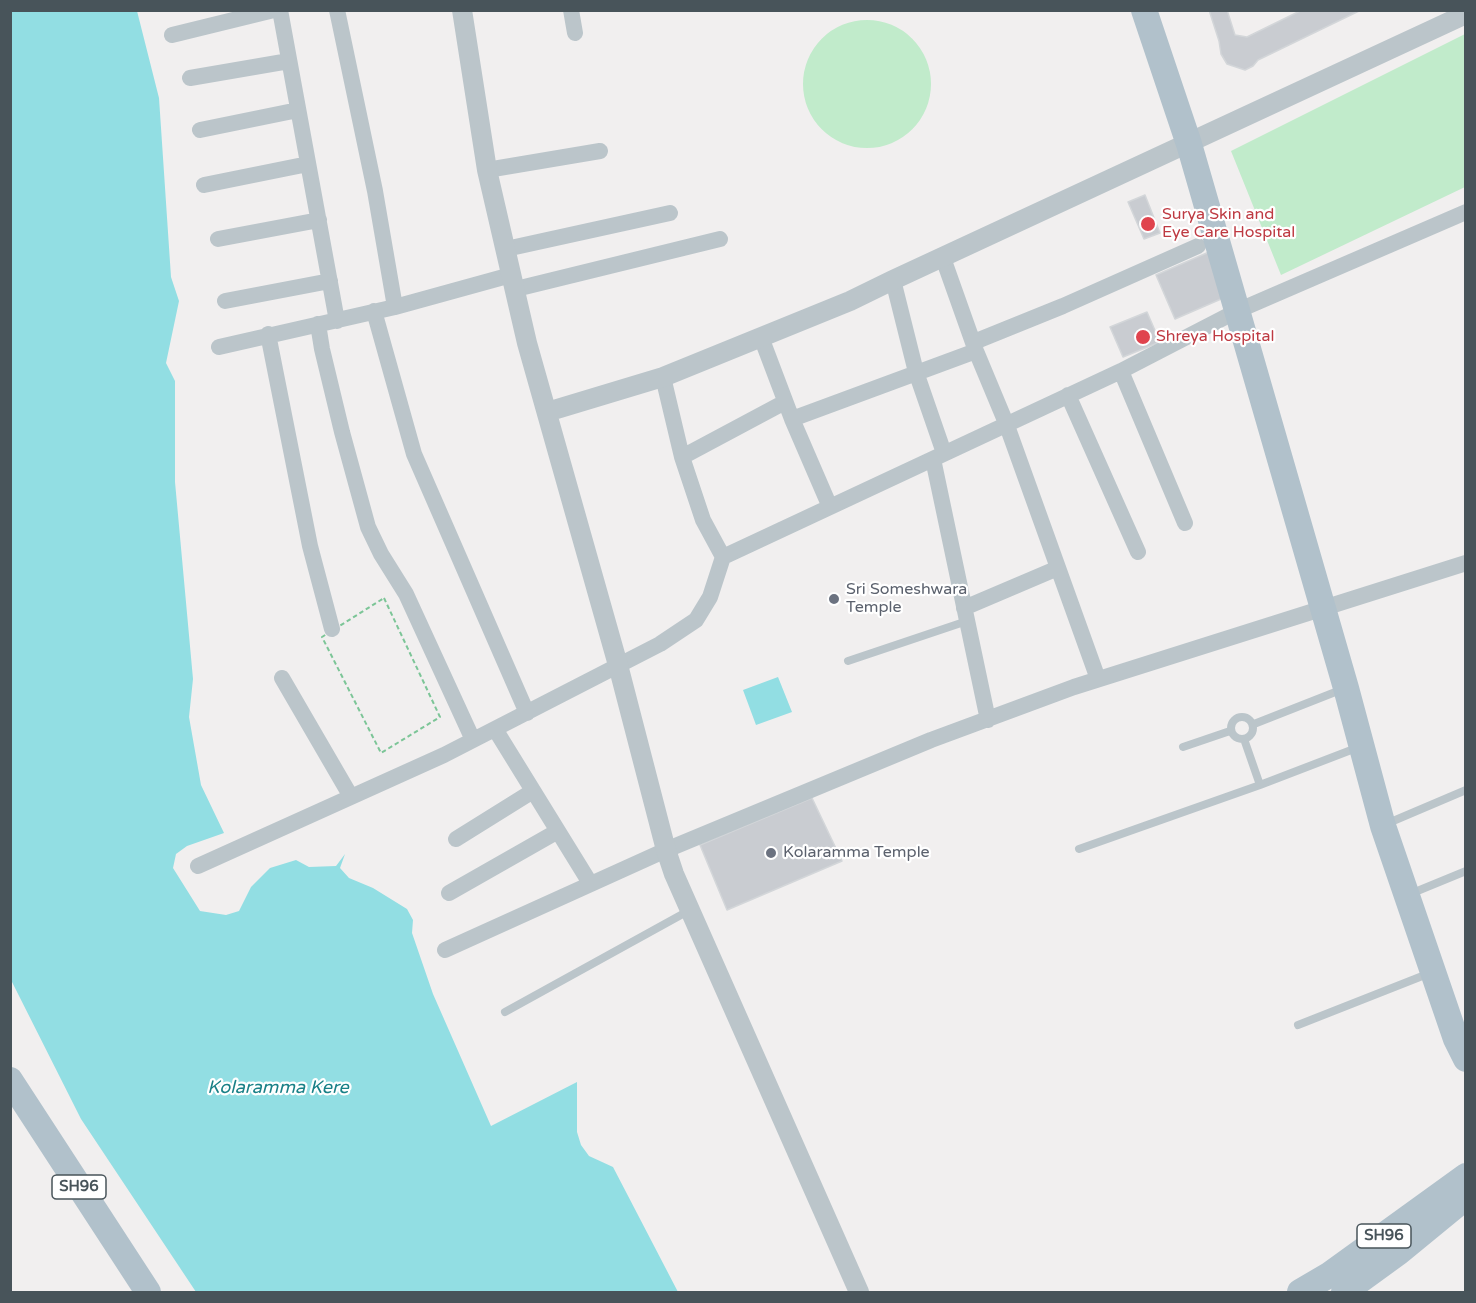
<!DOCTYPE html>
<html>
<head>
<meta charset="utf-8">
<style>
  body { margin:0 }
  #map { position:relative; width:1476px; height:1303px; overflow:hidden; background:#f1efef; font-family:"Varela Round",sans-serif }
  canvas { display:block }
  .frame { position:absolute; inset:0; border:12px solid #48545a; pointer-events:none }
</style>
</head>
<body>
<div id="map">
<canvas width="1476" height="1303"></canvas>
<div class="frame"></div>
</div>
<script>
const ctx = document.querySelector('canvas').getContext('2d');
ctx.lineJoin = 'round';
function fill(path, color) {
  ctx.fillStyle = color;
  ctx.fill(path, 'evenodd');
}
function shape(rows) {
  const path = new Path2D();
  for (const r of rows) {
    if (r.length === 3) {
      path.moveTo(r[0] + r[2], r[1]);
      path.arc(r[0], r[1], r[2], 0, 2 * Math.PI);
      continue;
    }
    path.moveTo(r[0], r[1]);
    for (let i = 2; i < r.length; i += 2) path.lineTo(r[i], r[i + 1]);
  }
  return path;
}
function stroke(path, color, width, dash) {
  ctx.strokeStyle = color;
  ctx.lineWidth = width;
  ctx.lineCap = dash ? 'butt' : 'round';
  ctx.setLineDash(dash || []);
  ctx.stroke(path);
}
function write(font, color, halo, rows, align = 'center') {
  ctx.font = font + ' "Varela Round",sans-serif';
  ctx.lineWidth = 4.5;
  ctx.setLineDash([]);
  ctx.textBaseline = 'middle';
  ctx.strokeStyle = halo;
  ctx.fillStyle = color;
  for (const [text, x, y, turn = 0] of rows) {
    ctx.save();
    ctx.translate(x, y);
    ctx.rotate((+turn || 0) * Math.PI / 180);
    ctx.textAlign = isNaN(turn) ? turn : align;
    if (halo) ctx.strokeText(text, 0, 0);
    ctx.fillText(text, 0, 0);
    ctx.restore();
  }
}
const green = shape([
  [867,84,64],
  [1465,34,1465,187,1281,275,1231,151]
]);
const water = shape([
  [11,10,137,11,159,98,171,277,179,301,166,363,175,381,175,482,193,679,189,717,201,785,224,833,187,846,176,854,173,868,200,911,226,915,239,911,251,887,270,868,296,860,309,867,336,866,345,854,340,868,349,878,373,888,407,909,413,920,412,933,433,994,491,1126,577,1082,577,1132,581,1145,589,1156,613,1167,678,1292,196,1292,81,1119,11,980],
  [778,677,792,712,756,725,743,690]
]);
const building = shape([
  [1209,10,1227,10,1235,35,1247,37,1302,10,1361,10,1258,60,1253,66,1245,70,1227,64,1221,54,1219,41,1209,10],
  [1145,195,1160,233,1144,239,1128,202,1145,195],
  [1209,252,1228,296,1175,319,1156,275,1209,252],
  [1147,312,1160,342,1123,357,1110,327,1147,312],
  [812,798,842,861,727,910,700,845,812,798]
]);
const path = shape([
  [384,598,440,717,381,753,322,637,384,598]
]);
const service = shape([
  [848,661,967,621],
  [1242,728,11],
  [1254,724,1343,689],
  [1244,739,1260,785],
  [1183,747,1230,731],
  [1386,824,1466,790],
  [1079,849,1260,785,1359,747],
  [1410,894,1466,871],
  [505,1012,690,910],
  [1298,1025,1430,973]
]);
const minor = shape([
  [280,10,337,321],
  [337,10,375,191,395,307],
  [571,10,575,33],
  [172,35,274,10],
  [190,78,289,61],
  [200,130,298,110],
  [487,170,600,151],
  [204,185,308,164],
  [218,239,319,220],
  [506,249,670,213],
  [943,258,976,351,1006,423,1098,679],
  [893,280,916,372,944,453],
  [516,289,720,239],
  [225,301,330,281],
  [374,311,414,454,527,713],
  [318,324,322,349,342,432,368,527,381,554,406,594,473,740],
  [268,334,310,546,332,629],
  [761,337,792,419,830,507],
  [974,342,1063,306,1198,246],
  [219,347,395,307,511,275],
  [1121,371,1185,523],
  [663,377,682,457,703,520,723,557,1121,371,1237,311,1466,212],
  [1068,395,1138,552],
  [792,419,976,351],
  [682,457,785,402],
  [933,459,988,720],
  [964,608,1058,568],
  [282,678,350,795],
  [495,729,590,883],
  [456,839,533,791],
  [198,866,444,755,660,644,696,620,710,597,723,557],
  [449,893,558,831],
  [445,950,666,850,931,740,1074,687,1466,563]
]);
const tertiary = shape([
  [462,10,487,170,527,343,618,665,666,850,674,874,859,1292],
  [547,412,663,377,850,301,893,280,1466,14]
]);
const primary = shape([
  [1144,10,1189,144,1346,688,1383,826,1456,1039,1466,1059],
  [10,1080,148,1292],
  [1300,1292,1329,1275,1466,1176],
  [1344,1292,1399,1252,1466,1197]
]);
const markers = [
  [1148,224,8,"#e0444e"],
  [1143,337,8,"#e0444e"],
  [834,599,6,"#6b7280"],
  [771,853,6,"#6b7280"]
];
const shields = [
  [79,1187,54],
  [1384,1236,54]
];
const shieldNames = [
  ["SH96",79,1187],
  ["SH96",1384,1236]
];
const healthNames = [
  ["Surya Skin and",1162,215],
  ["Eye Care Hospital",1162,233],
  ["Shreya Hospital",1156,337]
];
const worshipNames = [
  ["Sri Someshwara",846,590],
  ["Temple",846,608],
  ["Kolaramma Temple",783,853]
];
const waterNames = [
  ["Kolaramma Kere",278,1088]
];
fill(green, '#c1ebcb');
fill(water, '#92dee3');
fill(building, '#c9ccd1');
stroke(building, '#d3d6d9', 1.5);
stroke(path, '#7cc597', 2, [4.5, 3]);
stroke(service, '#bbc5ca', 8);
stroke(minor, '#bbc5ca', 16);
stroke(tertiary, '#bbc5ca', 20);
stroke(primary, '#b1c1cb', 26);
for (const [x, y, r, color] of markers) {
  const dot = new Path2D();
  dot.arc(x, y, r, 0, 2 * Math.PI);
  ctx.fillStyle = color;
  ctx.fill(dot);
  stroke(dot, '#fff', 2);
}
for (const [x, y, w] of shields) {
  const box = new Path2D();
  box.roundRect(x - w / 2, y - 12, w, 24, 4.5);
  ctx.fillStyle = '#fff';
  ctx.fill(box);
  stroke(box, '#48545a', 1.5);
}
write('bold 15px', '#48545a', null, shieldNames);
write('16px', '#be3a42', '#fff', healthNames, 'left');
write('16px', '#5b616d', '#fff', worshipNames, 'left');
write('italic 18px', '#198087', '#fff', waterNames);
</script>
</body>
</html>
